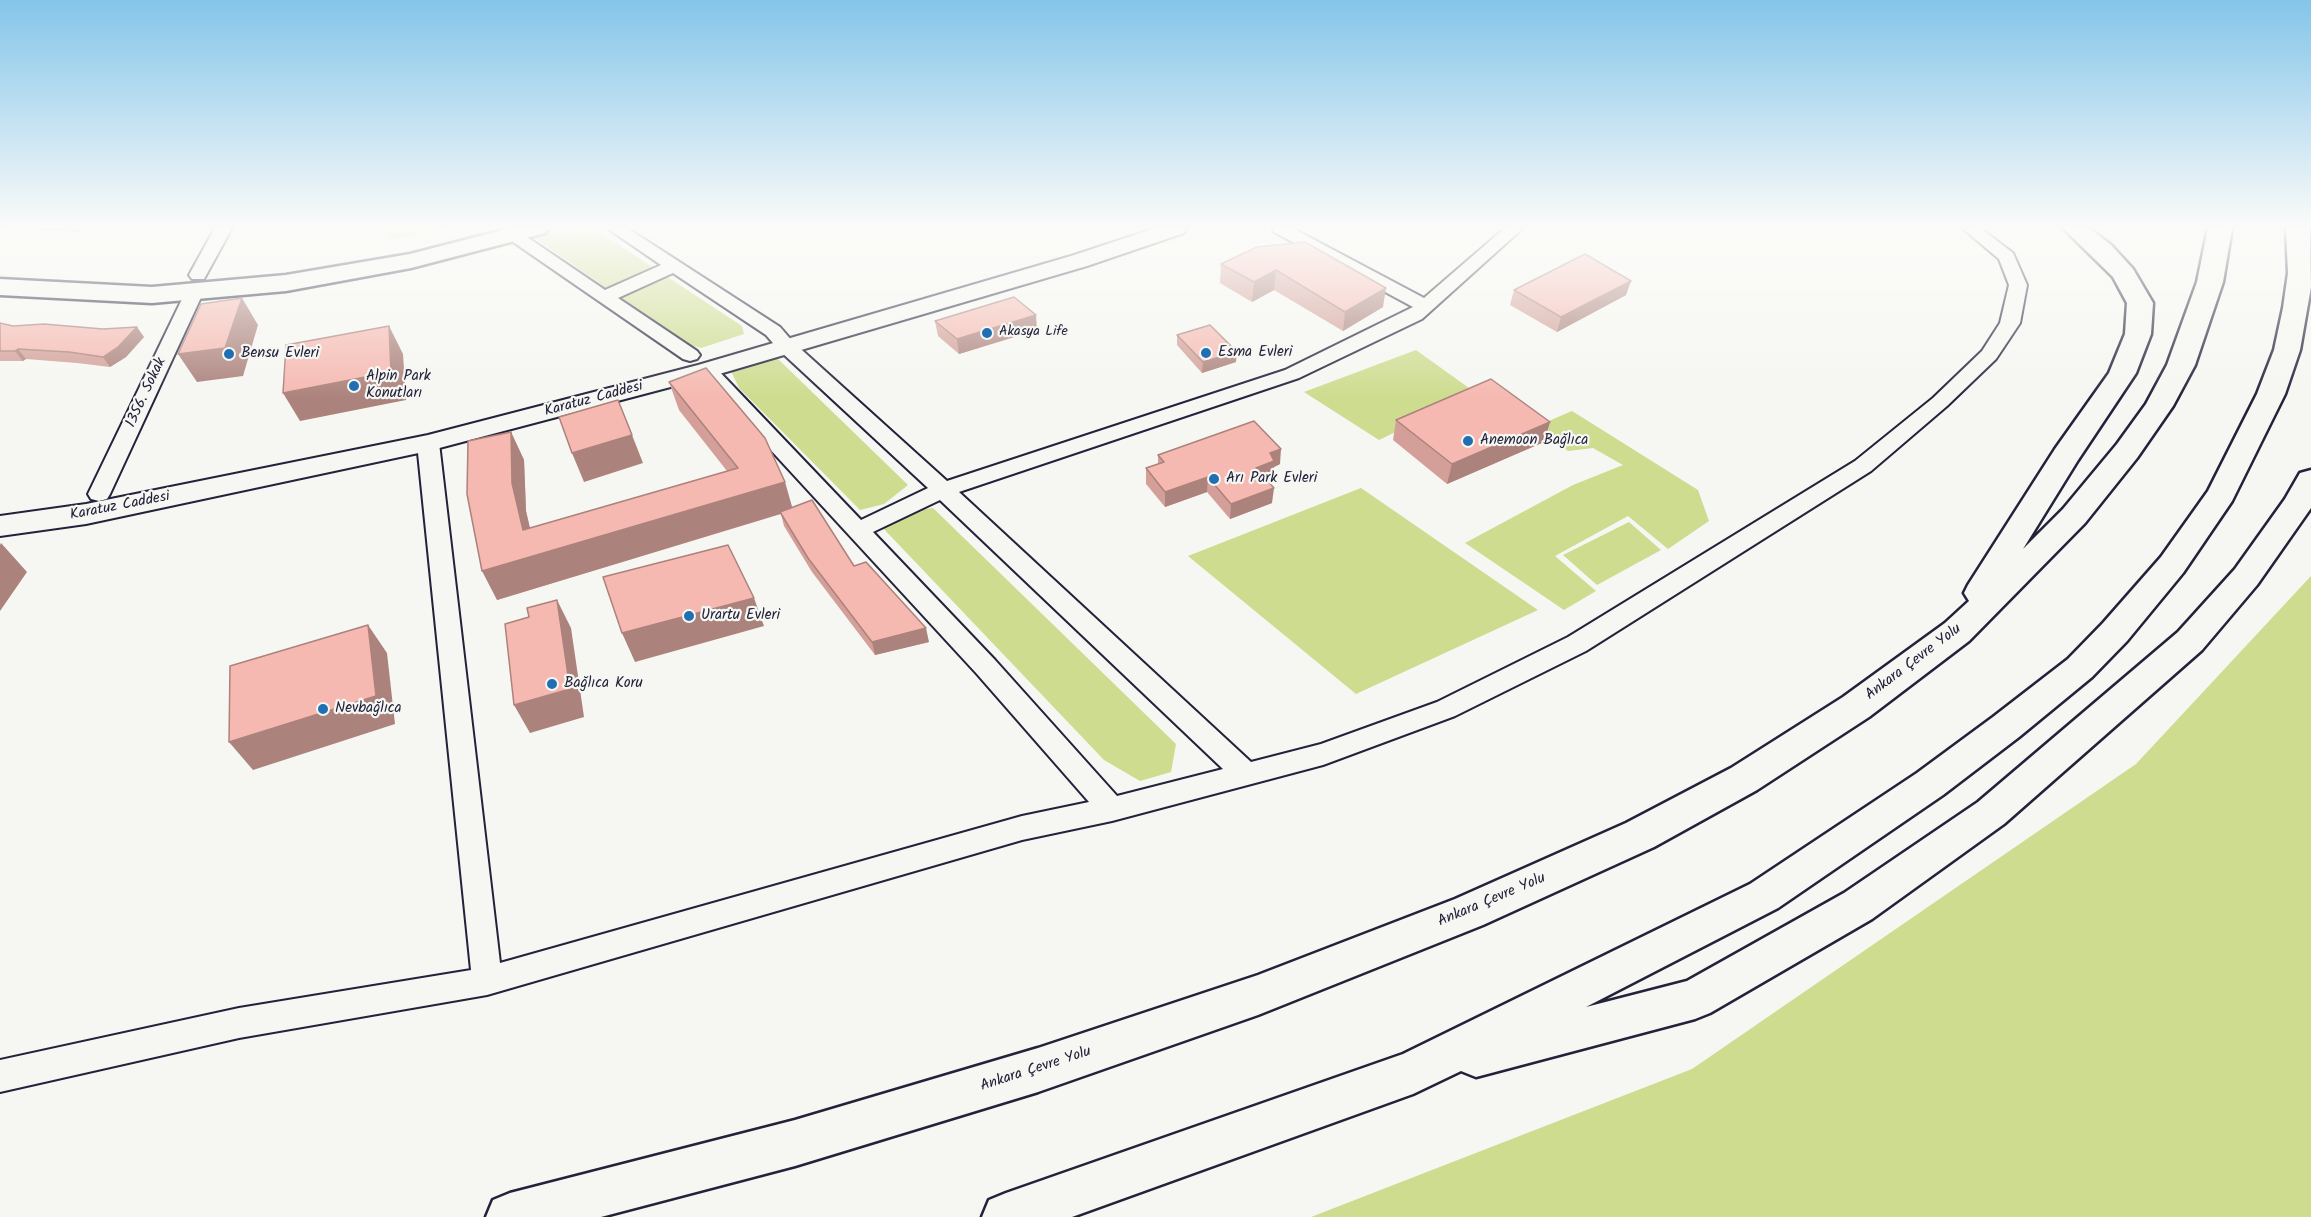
<!DOCTYPE html>
<html>
<head>
<meta charset="utf-8">
<style>
  body { margin:0 }
  canvas { display:block; background:#f6f6f2 }
</style>
</head>
<body>
<canvas width="2311" height="1217"></canvas>
<script>
const ctx = document.querySelector('canvas').getContext('2d');
ctx.lineJoin = 'round';
function fill(path, color) {
  ctx.fillStyle = color;
  ctx.fill(path, 'evenodd');
}
function shape(rows) {
  const path = new Path2D();
  for (const r of rows) {
    path.moveTo(r[0], r[1]);
    for (let i = 2; i < r.length; i += 2) path.lineTo(r[i], r[i + 1]);
  }
  return path;
}
function stroke(path, color, width, dash) {
  ctx.strokeStyle = color;
  ctx.lineWidth = width;
  ctx.lineCap = dash ? 'butt' : 'round';
  ctx.setLineDash(dash || []);
  ctx.stroke(path);
}
function write(font, color, halo, rows, align = 'center') {
  ctx.font = font + ' Kalam,sans-serif';
  ctx.lineWidth = 4.5;
  ctx.setLineDash([]);
  ctx.textBaseline = 'middle';
  ctx.strokeStyle = halo;
  ctx.fillStyle = color;
  for (const [text, x, y, turn = 0] of rows) {
    ctx.save();
    ctx.translate(x, y);
    ctx.rotate((+turn || 0) * Math.PI / 180);
    ctx.textAlign = isNaN(turn) ? turn : align;
    if (halo) ctx.strokeText(text, 0, 0);
    ctx.fillText(text, 0, 0);
    ctx.restore();
  }
}
const green = shape([
  [381,228,445,228,390,240],
  [565,228,593,228,742,326,744,334,701,348,686,344,535,238],
  [1416,350,1476,393,1379,440,1304,392],
  [776,357,908,485,884,504,860,510,739,388,731,371],
  [1572,411,1698,490,1709,521,1668,549,1628,516,1555,556,1596,591,1564,610,1465,543,1573,485,1623,465,1593,448,1568,451,1537,426],
  [1361,488,1538,610,1356,694,1188,556],
  [933,508,1176,744,1171,772,1140,781,1104,760,881,526,907,512],
  [1629,522,1661,550,1597,585,1563,555],
  [2311,576,2311,1217,1311,1217,1692,1069,2136,764]
]);
const minor = shape([
  [215,228,232,228,204,279,192,279,189,275,215,228],
  [607,228,627,228,780,327,793,342,947,481,1285,370,1413,307,1274,232,1272,228,1292,228,1424,298,1505,228,1523,228,1422,319,1299,378,959,492,1251,762,1321,744,1437,702,1568,637,1855,461,1933,398,1982,351,2000,323,2009,285,1999,259,1962,228,1980,228,2013,253,2027,285,2020,323,1996,359,1947,406,1871,471,1586,651,1455,716,1323,765,1112,821,1022,840,487,995,239,1038,0,1092,0,1060,239,1008,471,970,417,443,421,438,428,436,435,438,439,443,500,963,1022,816,1089,802,977,674,697,370,700,366,714,366,861,520,928,488,779,350,766,335,673,273,618,298,697,351,700,355,697,359,690,361,683,359,503,235,506,231,518,231,605,290,661,265,607,228],
  [940,500,1223,769,1117,796,995,660,873,532,940,500],
  [194,287,201,289,203,293,110,494,107,499,99,501,91,499,88,494,185,293,187,289,194,287]
]);
const tertiary = shape([
  [1156,228,1187,228,1184,233,1087,266,716,375,428,451,86,524,0,536,0,516,86,504,428,435,698,365,1071,256,1156,228]
]);
const secondary = shape([
  [511,228,549,228,545,233,411,268,286,291,152,303,0,295,0,279,152,287,286,275,410,254,511,228]
]);
const motorway = shape([
  [2063,228,2089,228,2111,245,2133,269,2153,303,2151,334,2136,373,2078,460,2023,549,2063,509,2117,444,2146,404,2167,365,2197,282,2208,228,2232,228,2223,282,2195,365,2173,406,2137,458,2085,523,1969,641,1869,717,1757,790,1654,847,1483,925,1258,1015,1038,1092,795,1166,601,1217,486,1217,493,1200,510,1193,795,1120,1038,1048,1258,975,1455,899,1626,823,1731,768,1843,697,1945,623,1969,601,1964,593,1968,585,2055,449,2109,373,2125,334,2127,303,2113,277,2063,228],
  [2286,228,2310,228,2311,287,2300,350,2285,394,2232,501,2183,573,2127,641,2092,677,2019,737,1943,795,1778,908,1586,1007,1687,981,1844,893,1978,802,2178,632,2235,569,2285,499,2300,473,2311,470,2311,508,2257,585,2202,650,2004,824,1872,919,1710,1013,1695,1019,1476,1077,1461,1071,1413,1094,1072,1217,982,1217,989,1200,1006,1193,1403,1054,1750,884,1917,773,1993,717,2068,659,2103,623,2161,557,2208,491,2257,394,2274,350,2283,308,2288,273,2286,228]
]);
const wall = shape([
  [0,228,84,228,79,232],
  [1257,247,1383,307,1343,331,1274,290,1252,302,1220,283,1221,264],
  [1514,290,1626,295,1557,332,1510,305],
  [935,321,1037,330,959,354,938,336],
  [0,323,13,326,144,337,126,357,110,367,77,363,26,359,23,361,0,361],
  [1177,335,1236,362,1202,373,1177,345],
  [669,382,792,508,854,566,929,642,875,655,812,572,784,526,781,514,497,600,511,432,524,460,526,511,530,528,727,471,679,410],
  [1396,420,1550,422,1544,442,1447,484,1393,440],
  [1158,455,1280,464,1274,467,1273,477,1266,479,1272,503,1230,519,1207,492,1165,507,1146,484,1146,468,1158,464]
]);
const shadedWall = shape([
  [76,228,84,228,79,232],
  [1276,270,1274,290,1252,302,1254,282],
  [1631,281,1626,295,1557,332,1561,317],
  [1386,288,1383,307,1343,331,1345,312],
  [242,298,258,325,243,376,197,382,178,354],
  [1036,315,1037,330,959,354,957,339],
  [389,326,403,354,406,400,300,421,283,393],
  [137,327,144,337,126,357,110,367,103,357],
  [18,349,26,359,23,361,15,351],
  [1237,352,1236,362,1202,373,1203,362],
  [1550,422,1544,442,1447,484,1452,464],
  [511,432,524,460,526,511,536,555,785,482,793,510,497,600,482,571,523,530,512,483],
  [632,435,643,463,584,482,572,453],
  [1281,449,1280,464,1274,467,1273,477,1255,483,1256,468,1270,453],
  [1208,477,1207,492,1165,507,1165,492],
  [1274,488,1272,503,1230,519,1231,504],
  [1,543,27,572,0,611,0,545],
  [754,598,764,626,635,662,622,633],
  [557,600,571,628,584,717,530,733,514,705],
  [368,625,387,653,395,724,253,770,229,742],
  [926,628,929,642,875,655,872,642]
]);
const building = shape([
  [1305,242,1386,288,1345,312,1276,270,1254,282,1221,264,1257,247,1305,242],
  [1585,254,1631,281,1561,317,1514,290,1585,254],
  [1014,297,1036,315,957,339,935,321,1014,297],
  [242,298,225,348,178,354,201,304,242,298],
  [0,323,13,326,44,324,103,329,137,327,118,347,103,357,69,352,18,349,15,351,0,351,0,323],
  [1210,325,1237,352,1203,362,1177,335,1210,325],
  [389,326,391,372,283,393,286,345,389,326],
  [706,368,765,438,785,482,482,571,467,494,468,441,511,432,512,483,523,530,738,468,669,382,706,368],
  [1491,379,1550,422,1452,464,1396,420,1491,379],
  [618,400,632,435,572,453,559,417,618,400],
  [1254,421,1281,449,1270,453,1274,461,1256,468,1274,488,1231,504,1208,477,1165,492,1146,468,1164,462,1158,455,1254,421],
  [812,500,854,566,866,562,926,628,872,642,808,558,780,512,812,500],
  [728,545,754,598,622,633,603,577,728,545],
  [557,600,570,689,514,705,505,624,529,617,527,608,557,600],
  [368,625,376,696,229,742,230,666,368,625]
]);
const markers = [
  [987,333,6,"#1f6fb2"],
  [1206,353,6,"#1f6fb2"],
  [229,354,6,"#1f6fb2"],
  [354,386,6,"#1f6fb2"],
  [1468,441,6,"#1f6fb2"],
  [1214,479,6,"#1f6fb2"],
  [689,616,6,"#1f6fb2"],
  [552,684,6,"#1f6fb2"],
  [323,709,6,"#1f6fb2"]
];
const farPoinames = [
  ["Akasya Life",999,333]
];
const poiNames = [
  ["Esma Evleri",1218,353],
  ["Bensu Evleri",241,354],
  ["Alpin Park",366,377],
  ["Konutları",366,394],
  ["Anemoon Bağlıca",1480,441],
  ["Arı Park Evleri",1226,479],
  ["Urartu Evleri",701,616],
  ["Bağlıca Koru",564,684],
  ["Nevbağlıca",335,709]
];
const streetNames = [
  ["1356. Sokak",147,393,-65],
  ["Karatuz Caddesi",594,400,-15],
  ["Karatuz Caddesi",120,507,-11],
  ["Ankara Çevre Yolu",1914,663,-37],
  ["Ankara Çevre Yolu",1492,901,-23],
  ["Ankara Çevre Yolu",1036,1070,-18]
];
fill(green, '#cddc8f');
stroke(minor, '#22223b', 4);
stroke(tertiary, '#22223b', 4);
stroke(secondary, '#22223b', 5);
stroke(motorway, '#22223b', 5);
fill(minor, '#f6f6f2');
fill(tertiary, '#f6f6f2');
fill(secondary, '#f6f6f2');
fill(motorway, '#f6f6f2');
fill(wall, '#d39f98');
fill(shadedWall, '#ac827c');
fill(building, '#f5b9b1');
stroke(building, '#ac827c', 1.5);
const sky = ctx.createLinearGradient(0, 0, 0, 398);
sky.addColorStop(0, '#84c5e9');
sky.addColorStop(0.57, '#fbfbf9');
sky.addColorStop(1, '#fbfbf900');
ctx.fillStyle = sky;
ctx.fillRect(0, 0, 2311, 398);
for (const [x, y, r, color] of markers) {
  const dot = new Path2D();
  dot.arc(x, y, r, 0, 2 * Math.PI);
  ctx.fillStyle = color;
  ctx.fill(dot);
  stroke(dot, '#f6f6f2', 2);
}
write('14px', '#22223b', '#f6f6f2', farPoinames, 'left');
write('15px', '#22223b', '#f6f6f2', poiNames, 'left');
write('15px', '#22223b', '#f6f6f2', streetNames);
</script>
</body>
</html>
